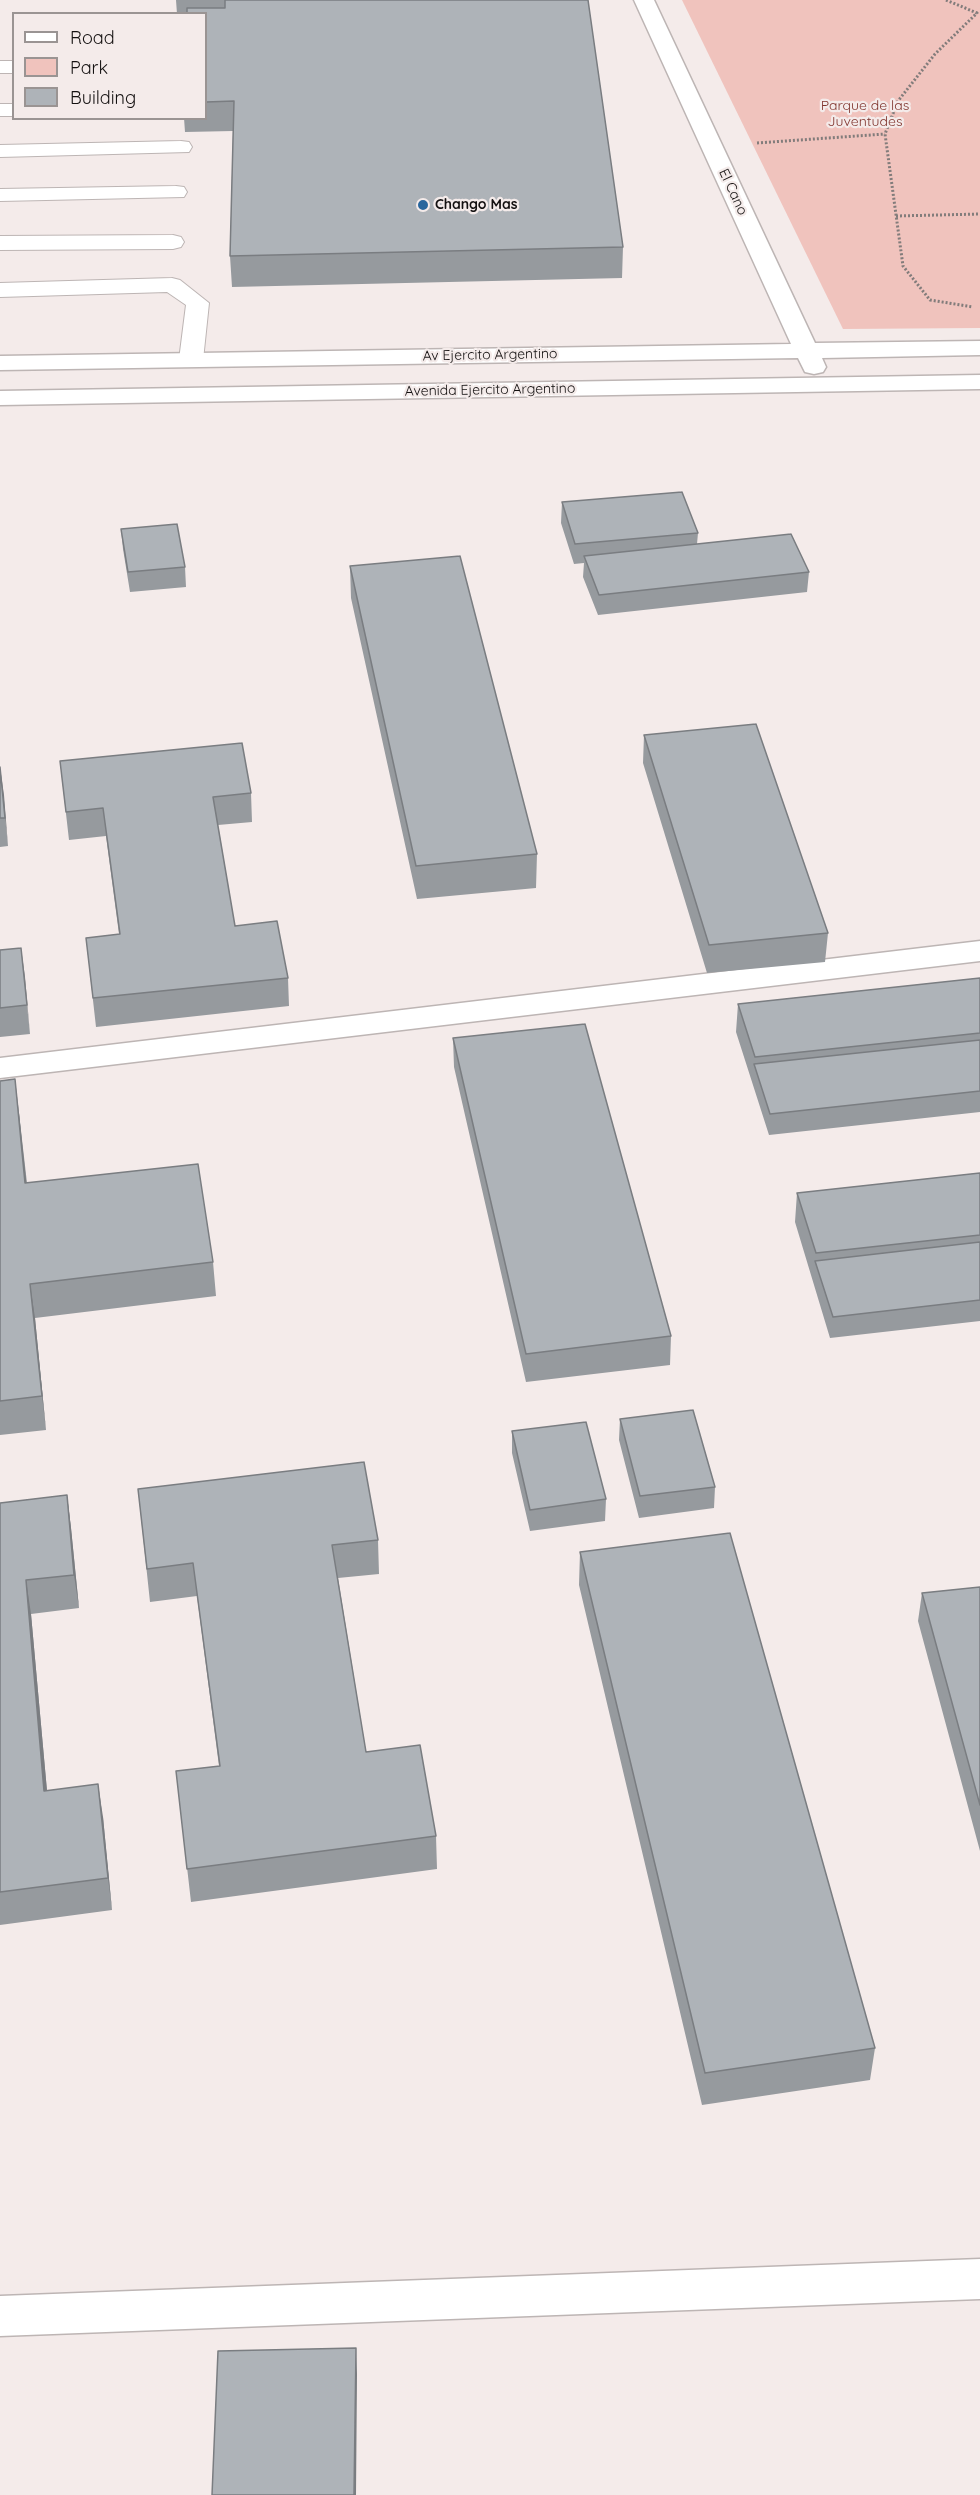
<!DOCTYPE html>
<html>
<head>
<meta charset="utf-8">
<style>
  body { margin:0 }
  #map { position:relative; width:980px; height:2495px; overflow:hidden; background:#f4ebea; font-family:Quicksand,sans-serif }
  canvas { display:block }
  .legend { position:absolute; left:12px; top:12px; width:195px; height:108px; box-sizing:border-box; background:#f4ebea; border:2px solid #9a9493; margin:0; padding:8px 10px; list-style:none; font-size:18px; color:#141111 }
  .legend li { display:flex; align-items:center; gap:12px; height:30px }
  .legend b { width:30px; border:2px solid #9a9493 }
</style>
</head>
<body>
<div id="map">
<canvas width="980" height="2495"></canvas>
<ul class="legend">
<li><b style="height:8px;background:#fff"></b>Road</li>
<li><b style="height:16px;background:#f0c3bd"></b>Park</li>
<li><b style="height:16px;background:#aeb3b8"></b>Building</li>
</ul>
</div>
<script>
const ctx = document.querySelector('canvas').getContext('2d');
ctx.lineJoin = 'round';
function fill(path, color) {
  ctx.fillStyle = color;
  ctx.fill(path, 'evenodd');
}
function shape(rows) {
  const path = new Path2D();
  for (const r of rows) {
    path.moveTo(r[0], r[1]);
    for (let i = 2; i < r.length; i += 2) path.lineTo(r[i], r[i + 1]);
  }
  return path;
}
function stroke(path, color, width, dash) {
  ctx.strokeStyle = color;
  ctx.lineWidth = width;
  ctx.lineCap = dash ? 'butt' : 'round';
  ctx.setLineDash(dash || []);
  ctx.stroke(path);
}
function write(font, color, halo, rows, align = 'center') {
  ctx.font = font + ' Quicksand,sans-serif';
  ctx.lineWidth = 4.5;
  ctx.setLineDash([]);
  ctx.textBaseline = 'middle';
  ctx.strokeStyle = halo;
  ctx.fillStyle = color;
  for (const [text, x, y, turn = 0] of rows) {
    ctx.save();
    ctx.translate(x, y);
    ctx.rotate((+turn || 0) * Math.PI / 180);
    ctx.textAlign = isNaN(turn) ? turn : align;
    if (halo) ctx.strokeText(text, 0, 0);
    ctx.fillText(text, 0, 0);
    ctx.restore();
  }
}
const green = shape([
  [682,0,980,0,980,328,843,329]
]);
const path = shape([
  [946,0,977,13,935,54,898,101,885,134,903,266,930,300,973,307],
  [757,143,885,134],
  [896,216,980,214]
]);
const lane = shape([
  [0,61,14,61,14,73,0,73,0,61],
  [0,104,14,104,14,116,0,116,0,104],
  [181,141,189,142,192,147,189,152,0,157,0,145,181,141],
  [176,186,184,187,187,192,184,197,0,201,0,189,176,186],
  [173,235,181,237,184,242,181,247,173,249,0,250,0,236,173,235],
  [172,278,180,280,209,303,203,360,199,365,191,367,183,365,179,360,186,305,167,292,0,297,0,283,172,278]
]);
const street = shape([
  [634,0,654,0,815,343,980,341,980,355,822,358,826,367,823,372,814,374,805,372,798,358,0,370,0,356,791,344,634,0],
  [980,375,980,389,0,405,0,391,980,375],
  [980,941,980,961,0,1078,0,1058,980,941],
  [980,2259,980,2299,0,2336,0,2296,980,2259]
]);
const wall = shape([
  [176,0,588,0,623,247,622,278,232,287,230,256,233,131,185,132,184,118,206,118,206,14,177,14],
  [562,502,698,533,697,544,809,572,807,592,598,615,583,577,584,563,574,564,561,523],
  [121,529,185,567,186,587,130,592,123,549],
  [350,566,537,854,536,888,417,899,351,598],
  [644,735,828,933,825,962,707,973,643,763],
  [60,761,251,793,252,822,218,825,235,926,288,978,289,1006,96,1027,86,938,119,934,106,836,69,840],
  [0,767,8,846,0,847],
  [21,948,30,1034,0,1037,0,950],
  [980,978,980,1112,769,1135,736,1032,738,1004],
  [453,1038,671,1336,670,1365,526,1382,454,1067],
  [0,1081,19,1113,27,1183,213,1262,216,1296,35,1318,46,1430,0,1435],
  [980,1173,980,1321,830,1338,795,1222,797,1193],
  [620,1419,715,1487,714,1508,639,1518,619,1440],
  [512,1431,606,1499,605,1521,530,1531,512,1453],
  [138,1489,378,1540,379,1574,338,1578,366,1752,436,1836,437,1869,191,1902,176,1771,219,1766,197,1596,150,1602],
  [67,1495,71,1528,79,1608,31,1614,47,1791,103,1817,112,1910,0,1925,0,1503],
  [580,1552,875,2048,870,2080,702,2105,579,1585],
  [980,1587,980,1851,918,1621,922,1593]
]);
const shadedWall = shape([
  [0,767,4,795,8,846,5,818],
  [21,948,25,977,30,1034,27,1005],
  [15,1079,19,1113,30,1217,25,1183],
  [30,1284,35,1318,46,1430,42,1396],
  [67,1495,71,1528,79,1608,74,1575],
  [26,1580,31,1614,50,1824,44,1791],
  [98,1784,103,1817,112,1910,108,1878],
  [356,2348,357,2374,356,2495,354,2495]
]);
const building = shape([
  [225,0,588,0,623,247,230,256,234,101,206,102,206,14,187,14,187,8,225,8,225,0],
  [682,492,698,533,575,544,562,502,682,492],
  [177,524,185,567,128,572,121,529,177,524],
  [791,534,809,572,599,595,584,556,791,534],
  [460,556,537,854,416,866,350,566,460,556],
  [756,724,828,933,709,945,644,735,756,724],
  [242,743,251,793,213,797,235,926,277,921,288,978,93,998,86,938,120,934,103,808,66,812,60,761,242,743],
  [0,767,5,818,0,818,0,767],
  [21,948,27,1005,0,1008,0,950,21,948],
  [980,978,980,1033,755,1057,738,1004,980,978],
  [585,1024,671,1336,526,1354,453,1038,585,1024],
  [980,1040,980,1091,770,1114,754,1064,980,1040],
  [15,1079,25,1183,198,1164,213,1262,30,1284,42,1396,0,1401,0,1081,15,1079],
  [980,1173,980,1235,816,1253,797,1193,980,1173],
  [980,1242,980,1300,833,1317,815,1261,980,1242],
  [693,1410,715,1487,640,1496,620,1419,693,1410],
  [586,1422,606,1499,530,1510,512,1431,586,1422],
  [364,1462,378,1540,332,1545,366,1752,420,1745,436,1836,187,1869,176,1771,220,1766,193,1563,147,1569,138,1489,364,1462],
  [67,1495,74,1575,26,1580,44,1791,98,1784,108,1878,0,1892,0,1503,67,1495],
  [730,1533,875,2048,705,2073,580,1552,730,1533],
  [980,1587,980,1805,922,1593,980,1587],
  [356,2348,354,2495,212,2495,218,2351,356,2348]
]);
const markers = [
  [423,205,6,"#28669d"]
];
const farParknames = [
  ["Parque de las",865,106],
  ["Juventudes",865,122]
];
const farStreetnames = [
  ["El Cano",733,192,65],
  ["Av Ejercito Argentino",490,355,-1],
  ["Avenida Ejercito Argentino",490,390,-1]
];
const farPoinames = [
  ["Chango Mas",435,205]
];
fill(green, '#f0c3bd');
stroke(lane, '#bdb5b4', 2);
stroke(street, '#bdb5b4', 3);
stroke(path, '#827c7b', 3, [2, 2]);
fill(lane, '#fff');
fill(street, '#fff');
fill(wall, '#969a9e');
fill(shadedWall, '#7a7d81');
fill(building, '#aeb3b8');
stroke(building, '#7a7d81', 1.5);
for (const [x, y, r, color] of markers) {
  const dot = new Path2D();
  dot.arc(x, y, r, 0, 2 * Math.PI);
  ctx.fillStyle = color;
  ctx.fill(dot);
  stroke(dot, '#f4ebea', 2);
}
write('14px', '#80352e', '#f4ebea', farParknames);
write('14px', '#141111', '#f4ebea', farStreetnames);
write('bold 14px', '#141111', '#f4ebea', farPoinames, 'left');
</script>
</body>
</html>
